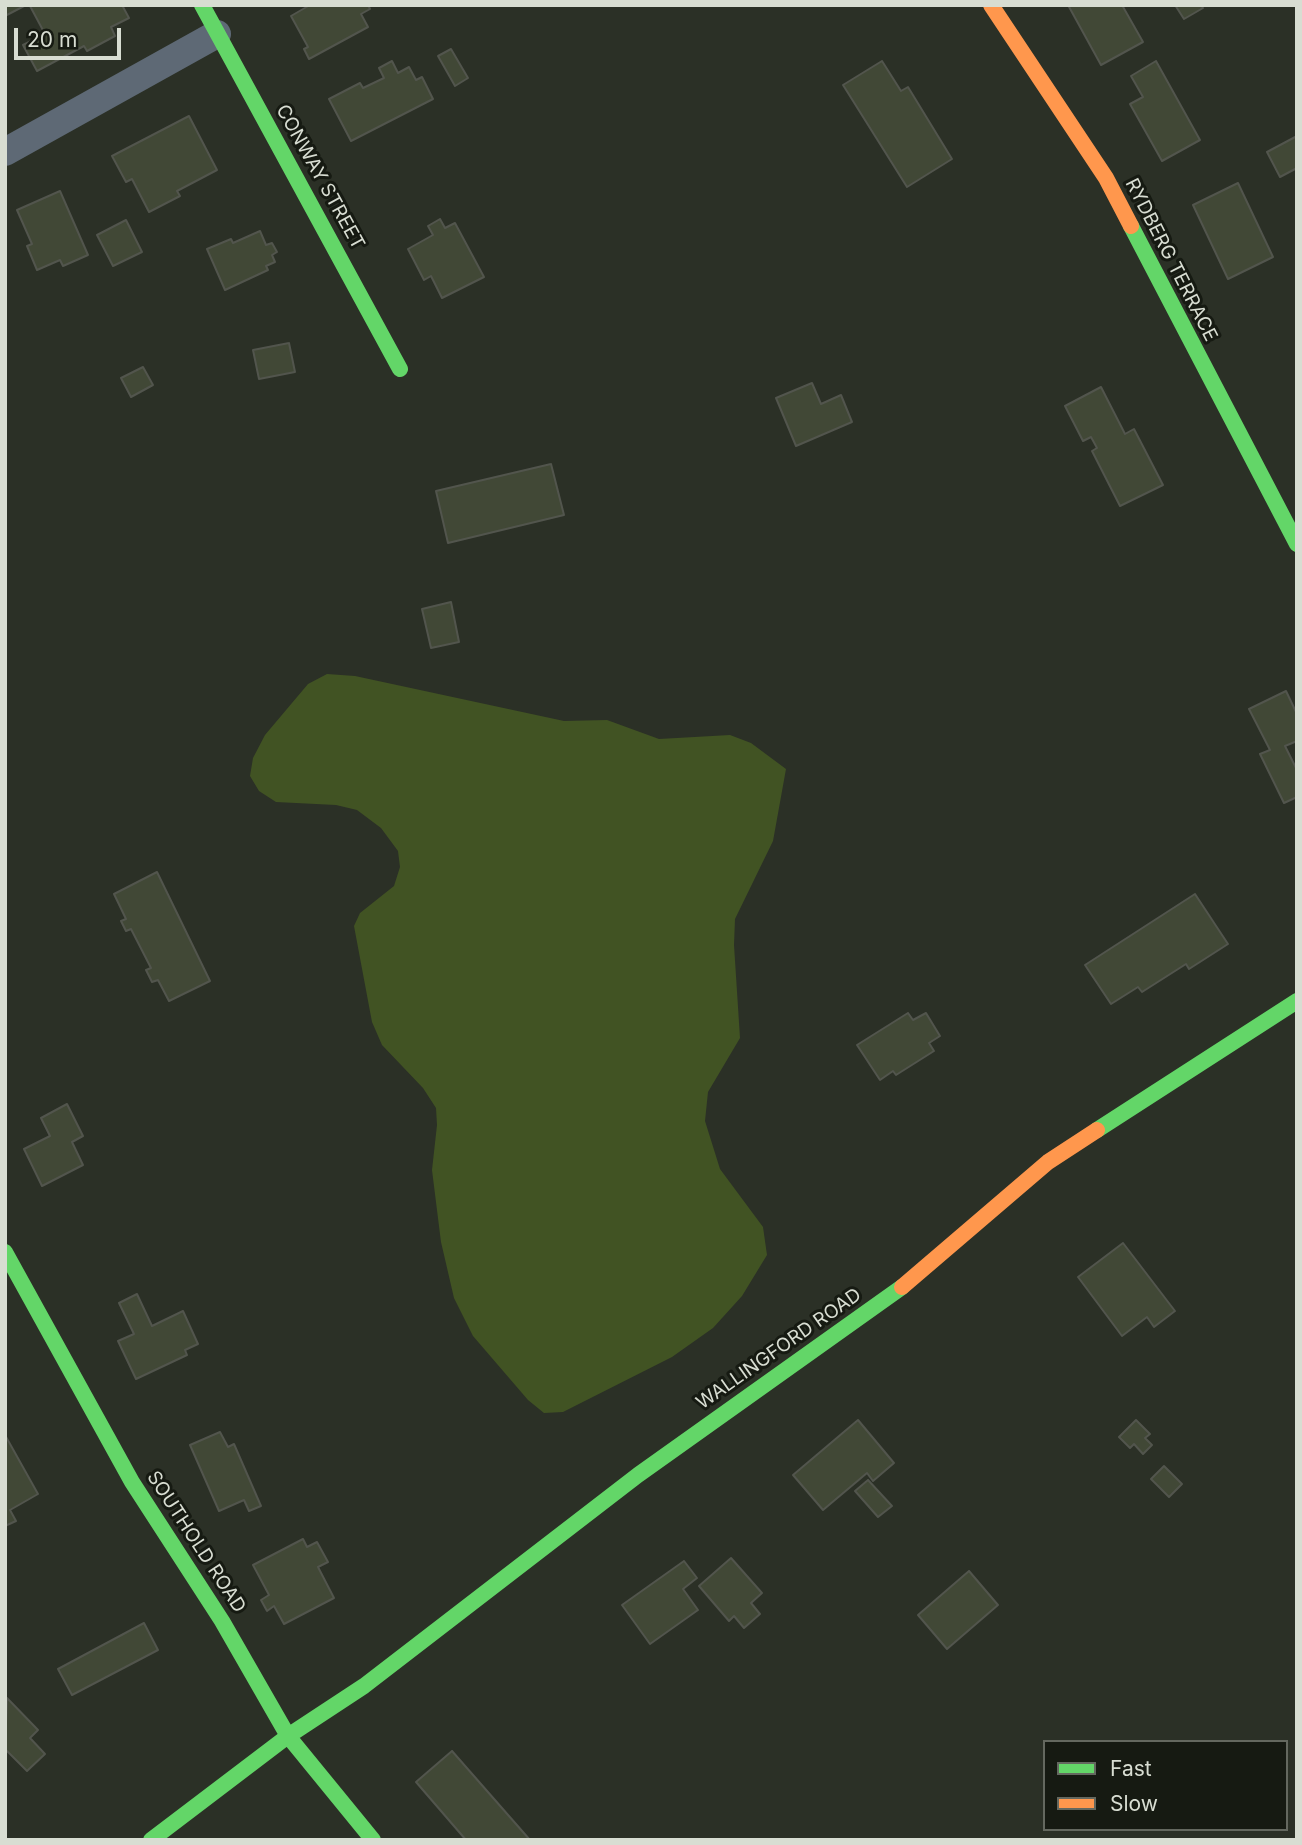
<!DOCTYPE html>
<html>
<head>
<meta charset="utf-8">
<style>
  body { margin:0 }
  #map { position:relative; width:1302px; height:1845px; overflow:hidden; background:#2b3026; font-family:Inter,sans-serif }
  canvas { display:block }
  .frame { position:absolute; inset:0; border:7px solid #d8ddd2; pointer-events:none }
  .legend { position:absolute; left:1043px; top:1740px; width:245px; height:91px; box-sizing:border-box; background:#161a12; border:2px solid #64685f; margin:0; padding:9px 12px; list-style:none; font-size:21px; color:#d8ddd2 }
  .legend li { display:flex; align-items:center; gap:14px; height:35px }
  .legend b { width:35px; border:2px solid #64685f }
  .scale { position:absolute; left:14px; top:28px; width:107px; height:32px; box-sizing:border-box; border:4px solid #d8ddd2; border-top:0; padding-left:9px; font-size:21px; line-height:24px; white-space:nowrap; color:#d8ddd2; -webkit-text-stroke:5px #161a12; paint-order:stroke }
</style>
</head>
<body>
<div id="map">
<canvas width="1302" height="1845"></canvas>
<div class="frame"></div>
<ul class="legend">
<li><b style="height:9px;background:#63d668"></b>Fast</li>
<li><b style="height:9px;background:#ff974d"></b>Slow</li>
</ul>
<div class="scale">20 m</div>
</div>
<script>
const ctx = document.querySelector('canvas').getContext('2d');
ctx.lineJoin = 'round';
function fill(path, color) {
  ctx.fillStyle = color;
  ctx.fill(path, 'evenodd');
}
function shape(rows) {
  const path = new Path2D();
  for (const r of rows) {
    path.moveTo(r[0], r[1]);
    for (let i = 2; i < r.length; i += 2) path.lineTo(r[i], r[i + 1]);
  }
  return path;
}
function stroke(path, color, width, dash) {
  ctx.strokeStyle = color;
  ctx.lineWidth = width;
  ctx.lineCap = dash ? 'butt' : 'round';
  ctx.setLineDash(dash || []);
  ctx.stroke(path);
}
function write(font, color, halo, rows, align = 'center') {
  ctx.font = font + ' Inter,sans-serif';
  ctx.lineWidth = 6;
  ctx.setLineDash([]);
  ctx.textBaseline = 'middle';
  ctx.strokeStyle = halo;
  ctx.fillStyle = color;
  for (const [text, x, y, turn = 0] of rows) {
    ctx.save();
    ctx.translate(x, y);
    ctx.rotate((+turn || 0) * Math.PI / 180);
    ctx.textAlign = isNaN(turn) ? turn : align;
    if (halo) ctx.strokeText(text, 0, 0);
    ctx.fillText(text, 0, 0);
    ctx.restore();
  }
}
const green = shape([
  [327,674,355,676,564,721,607,720,659,739,730,735,751,743,786,769,773,841,735,919,734,945,740,1038,708,1092,705,1121,720,1169,763,1227,767,1255,742,1296,713,1328,672,1357,563,1412,544,1413,528,1400,473,1336,454,1298,441,1242,432,1170,437,1125,436,1108,423,1088,382,1045,372,1022,354,926,360,913,394,886,400,867,398,851,381,828,357,810,336,805,276,802,259,791,250,776,253,758,265,735,308,684]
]);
const building = shape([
  [5,5,26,5,5,16,5,5],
  [122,5,129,18,111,27,115,36,87,51,84,46,37,71,23,45,45,34,30,6,122,5],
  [310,5,368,5,370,9,361,14,368,27,309,59,304,49,308,47,291,16,310,5],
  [1068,5,1122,5,1143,42,1101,65,1068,5],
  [1175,5,1201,5,1203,8,1184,19,1175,5],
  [451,49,468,78,455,86,438,56,451,49],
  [392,61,398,73,409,67,416,80,422,77,433,99,351,141,329,99,360,83,363,88,384,78,379,68,392,61],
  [882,61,901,91,908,87,952,159,907,187,843,85,882,61],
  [1156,61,1200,140,1162,161,1130,104,1143,97,1131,76,1156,61],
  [189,116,217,170,177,191,180,196,149,212,132,179,126,182,112,156,189,116],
  [1297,136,1297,168,1280,177,1267,152,1297,136],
  [1238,183,1273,257,1228,279,1193,205,1238,183],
  [60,191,88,255,63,266,60,260,37,270,27,246,32,244,17,210,60,191],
  [440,219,445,228,455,223,484,277,442,298,431,276,424,280,408,249,433,235,428,226,440,219],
  [126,220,142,252,113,266,97,235,126,220],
  [260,231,266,245,272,243,277,252,272,255,275,262,266,266,268,270,225,290,207,249,231,239,233,243,260,231],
  [289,343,295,372,259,379,253,350,289,343],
  [143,367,153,385,131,397,121,378,143,367],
  [812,383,821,404,841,395,852,422,796,446,776,398,812,383],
  [1101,387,1125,434,1134,429,1163,485,1120,506,1092,451,1097,448,1091,437,1083,441,1065,406,1101,387],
  [551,464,564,515,448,543,436,491,551,464],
  [451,602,459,642,431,648,422,609,451,602],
  [1286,691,1297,714,1297,741,1285,746,1297,770,1297,797,1284,803,1260,754,1270,750,1249,709,1286,691],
  [157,872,210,981,169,1001,158,980,152,982,146,970,151,968,131,929,126,931,121,921,126,919,114,894,157,872],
  [1195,894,1228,944,1189,969,1186,964,1142,992,1138,987,1111,1004,1085,965,1195,894],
  [908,1013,913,1020,926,1013,940,1036,929,1043,934,1051,896,1075,893,1071,880,1080,857,1045,908,1013],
  [67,1104,83,1136,72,1142,83,1165,42,1186,24,1149,50,1136,41,1118,67,1104],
  [1123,1243,1175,1311,1154,1327,1147,1317,1122,1336,1078,1277,1123,1243],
  [137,1294,152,1326,183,1311,198,1344,185,1350,187,1355,136,1379,118,1341,134,1334,119,1303,137,1294],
  [858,1420,894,1463,873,1481,867,1473,823,1510,793,1475,858,1420],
  [1136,1420,1150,1434,1145,1438,1152,1445,1143,1454,1134,1444,1130,1448,1119,1437,1136,1420],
  [220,1432,228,1447,234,1444,261,1506,249,1511,244,1500,219,1511,190,1445,220,1432],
  [5,1435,38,1494,10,1510,16,1521,5,1526,5,1435],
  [1164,1466,1182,1484,1169,1497,1151,1479,1164,1466],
  [868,1480,892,1506,878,1517,855,1491,868,1480],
  [303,1539,307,1547,317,1542,328,1562,318,1567,334,1598,284,1624,274,1606,267,1611,261,1600,269,1595,253,1565,303,1539],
  [731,1558,762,1593,751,1603,760,1614,744,1628,734,1616,729,1621,699,1586,731,1558],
  [684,1561,697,1578,683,1589,698,1610,650,1644,622,1605,684,1561],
  [969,1571,998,1605,947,1649,918,1615,969,1571],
  [144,1623,158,1650,72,1695,58,1669,144,1623],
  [7,1698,38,1730,30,1738,45,1754,27,1771,5,1749,7,1698],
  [452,1751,530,1840,466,1840,416,1782,452,1751]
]);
const street = shape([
  [5,152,217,34]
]);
const fast = shape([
  [202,5,400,369],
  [1131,226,1297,544],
  [1097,1130,1297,1001],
  [5,1252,132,1482,222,1621,288,1736,373,1840],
  [151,1840,288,1736,364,1686,638,1475,902,1287]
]);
const slow = shape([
  [991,5,1106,178,1131,226],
  [902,1287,1048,1162,1097,1130]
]);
const streetNames = [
  ["CONWAY STREET",320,177,61],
  ["RYDBERG TERRACE",1171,260,63],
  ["WALLINGFORD ROAD",779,1349,-35],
  ["SOUTHOLD ROAD",196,1542,57]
];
fill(green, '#415323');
fill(building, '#414836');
stroke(building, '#52554d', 2);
stroke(street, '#5e6975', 28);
stroke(fast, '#63d668', 16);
stroke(slow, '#ff974d', 16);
write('19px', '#d8ddd2', '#161a12', streetNames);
</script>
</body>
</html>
